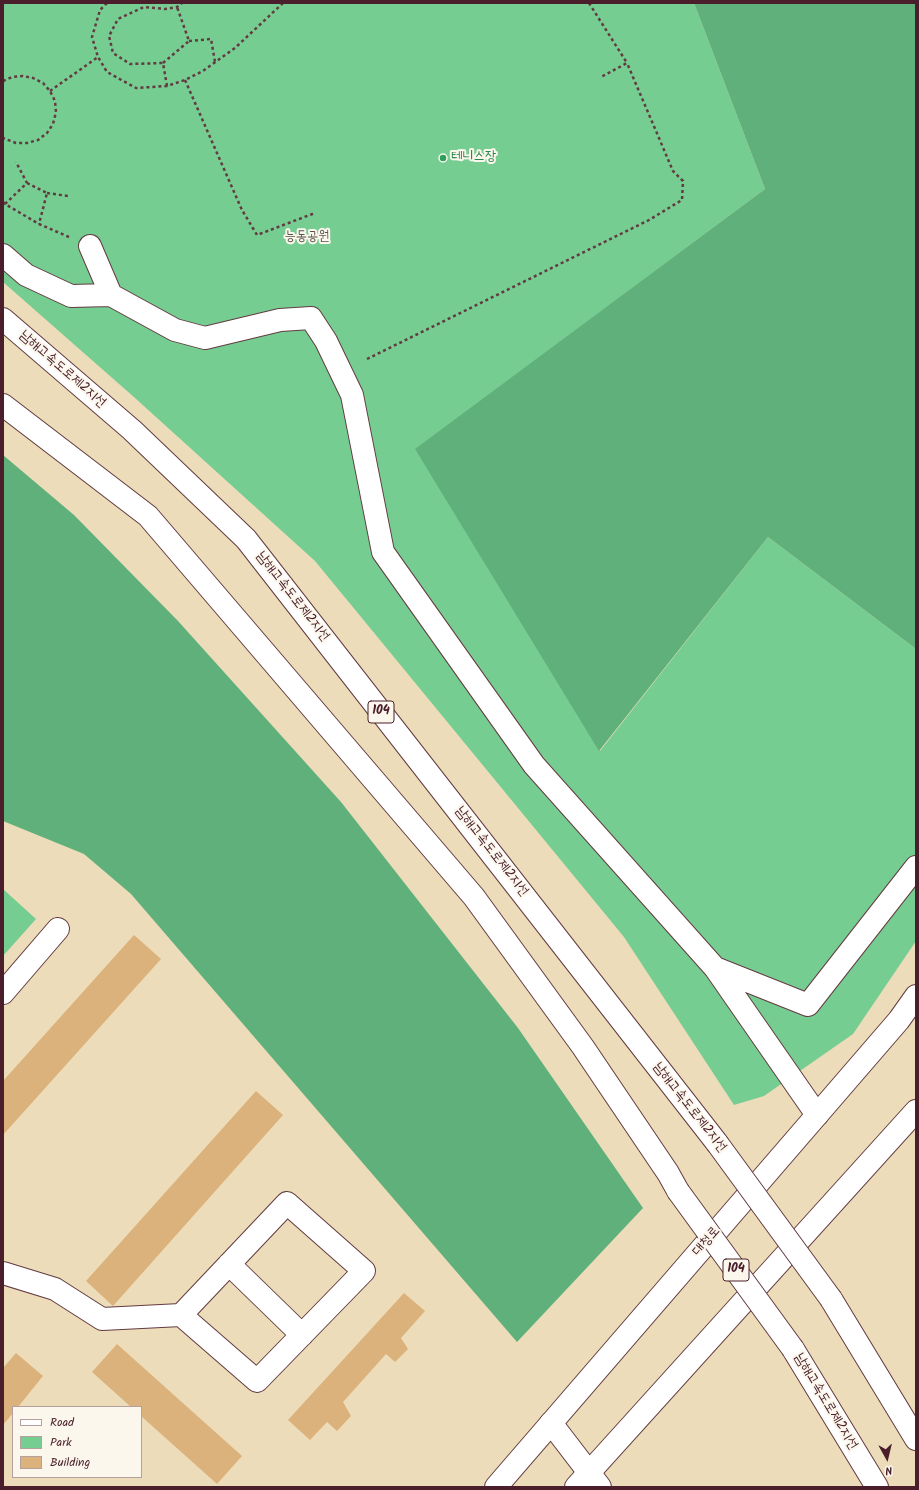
<!DOCTYPE html>
<html>
<head>
<meta charset="utf-8">
<style>
  body { margin:0 }
  #map { position:relative; width:919px; height:1490px; overflow:hidden; background:#eddcb9; font-family:Kalam,sans-serif }
  canvas { display:block }
  .frame { position:absolute; inset:0; border:4px solid #4a1f2b; pointer-events:none }
  .legend { position:absolute; left:12px; top:1406px; width:130px; height:72px; box-sizing:border-box; background:#fbf7ec; border:1px solid #b4a19f; margin:0; padding:5px 7px; list-style:none; font-size:12px; color:#4a1f2b }
  .legend li { display:flex; align-items:center; gap:8px; height:20px }
  .legend b { width:20px; border:1px solid #b4a19f }
  .north { position:absolute; left:867px; top:1438px; width:40px; height:40px; -webkit-text-stroke:3px #fbf7ec; paint-order:stroke; rotate:172deg; font-size:11px; font-weight:700; line-height:16px; text-align:center; color:#4a1f2b }
  .north::after { content:''; display:block; margin:auto; width:14px; height:18px; background:#4a1f2b; clip-path:polygon(50% 0,100% 100%,50% 72%,0 100%) }
</style>
</head>
<body>
<div id="map">
<canvas width="919" height="1490"></canvas>
<div class="frame"></div>
<ul class="legend">
<li><b style="height:5px;background:#fff"></b>Road</li>
<li><b style="height:11px;background:#76cd92"></b>Park</li>
<li><b style="height:11px;background:#dbb27c"></b>Building</li>
</ul>
<div class="north">N</div>
</div>
<script>
const ctx = document.querySelector('canvas').getContext('2d');
ctx.lineJoin = 'round';
function fill(path, color) {
  ctx.fillStyle = color;
  ctx.fill(path, 'evenodd');
}
function shape(rows) {
  const path = new Path2D();
  for (const r of rows) {
    path.moveTo(r[0], r[1]);
    for (let i = 2; i < r.length; i += 2) path.lineTo(r[i], r[i + 1]);
  }
  return path;
}
function stroke(path, color, width, dash) {
  ctx.strokeStyle = color;
  ctx.lineWidth = width;
  ctx.lineCap = dash ? 'butt' : 'round';
  ctx.setLineDash(dash || []);
  ctx.stroke(path);
}
function write(font, color, halo, rows, align = 'center') {
  ctx.font = font + ' Kalam,"Poor Story",sans-serif';
  ctx.lineWidth = 4;
  ctx.setLineDash([]);
  ctx.textBaseline = 'middle';
  ctx.strokeStyle = halo;
  ctx.fillStyle = color;
  for (const [text, x, y, turn = 0] of rows) {
    ctx.save();
    ctx.translate(x, y);
    ctx.rotate((+turn || 0) * Math.PI / 180);
    ctx.textAlign = isNaN(turn) ? turn : align;
    if (halo) ctx.strokeText(text, 0, 0);
    ctx.fillText(text, 0, 0);
    ctx.restore();
  }
}
const green = shape([
  [3,3,694,3,765,189,416,449,600,751,768,537,916,649,916,941,853,1034,764,1096,734,1105,624,937,315,561,135,398,3,282],
  [3,889,36,919,3,956]
]);
const forest = shape([
  [694,3,916,3,916,649,768,537,599,751,415,449,765,189],
  [3,455,74,515,178,621,341,802,518,1028,643,1208,517,1342,131,894,84,854,3,821]
]);
const building = shape([
  [134,935,161,959,3,1135,3,1081],
  [256,1091,283,1115,113,1306,86,1281],
  [404,1293,425,1311,401,1338,408,1349,395,1362,386,1354,343,1402,351,1416,337,1431,327,1422,310,1440,288,1420],
  [117,1344,242,1456,217,1484,141,1416,141,1407,131,1407,92,1372],
  [16,1353,43,1376,18,1407,13,1407,13,1413,3,1425,3,1368]
]);
const path = shape([
  [107,3,100,10,92,37,98,57,107,72,136,88,167,86,185,80,203,71,235,48,283,3],
  [589,3,627,63,601,77],
  [189,41,211,39,215,62],
  [163,63,189,41,177,7],
  [185,80,242,210,257,235,315,213],
  [3,81,12,77,23,76,33,78,43,83,50,91,55,101,56,112,53,124,47,133,38,140,27,143,16,143,3,138],
  [167,86,163,63,130,64,113,53,109,36,118,19,144,7,165,9,177,7,182,3],
  [50,91,98,57],
  [27,183,47,193,39,224],
  [47,193,68,196],
  [3,202,5,204,39,224,69,237],
  [5,204,27,183,16,162],
  [367,359,649,220,682,200,683,181,673,171,627,63]
]);
const minor = shape([
  [3,255,26,275,71,296,111,295,90,246],
  [111,295,175,330,205,338,280,320,311,318,326,341,352,395,383,552,534,765,715,968,817,1115],
  [715,968,808,1005,916,867],
  [3,993,58,929],
  [229,1264,302,1335],
  [3,1273,55,1289,102,1319,181,1315,287,1203,364,1271,257,1381,181,1315],
  [551,1423,600,1487]
]);
const major = shape([
  [496,1487,899,1020,916,996],
  [576,1487,916,1111]
]);
const highway = shape([
  [3,319,132,430,246,539,717,1143],
  [3,405,148,516,474,897,583,1047,668,1173,678,1191],
  [831,1299,916,1439],
  [793,1349,877,1487]
]);
const highwayBridge = shape([
  [717,1143,831,1299],
  [678,1191,793,1349]
]);
const markers = [
  [443,158,4,"#2e9e5b"]
];
const shields = [
  [381,712,26],
  [736,1270,26]
];
const shieldNames = [
  ["104",381,712],
  ["104",736,1270]
];
const leisureNames = [
  ["테니스장",451,158]
];
const parkNames = [
  ["능동공원",307,238]
];
const streetNames = [
  ["남해고속도로제2지선",62,370,41],
  ["남해고속도로제2지선",292,597,52],
  ["남해고속도로제2지선",491,852,52],
  ["남해고속도로제2지선",689,1108,52],
  ["대청로",707,1242,-49],
  ["남해고속도로제2지선",825,1402,59]
];
fill(green, '#76cd92');
fill(forest, '#60b07c');
fill(building, '#dbb27c');
stroke(minor, '#623b40', 24);
stroke(major, '#623b40', 24);
stroke(highway, '#623b40', 24);
stroke(path, '#623b40', 2.5, [3, 3]);
stroke(minor, '#fff', 22);
stroke(major, '#fff', 22);
stroke(highway, '#fff', 22);
stroke(highwayBridge, '#623b40', 24, []);
stroke(highwayBridge, '#fff', 22);
for (const [x, y, r, color] of markers) {
  const dot = new Path2D();
  dot.arc(x, y, r, 0, 2 * Math.PI);
  ctx.fillStyle = color;
  ctx.fill(dot);
  stroke(dot, '#fbf7ec', 1.5);
}
for (const [x, y, w] of shields) {
  const box = new Path2D();
  box.roundRect(x - w / 2, y - 11, w, 22, 3);
  ctx.fillStyle = '#fbf7ec';
  ctx.fill(box);
  stroke(box, '#4a1f2b', 1);
}
write('bold 13px', '#4a1f2b', null, shieldNames);
write('14px', '#27864d', '#fbf7ec', leisureNames, 'left');
write('14px', '#57534a', '#fbf7ec', parkNames);
write('14px', '#4a1f2b', '#fbf7ec', streetNames);
</script>
</body>
</html>
